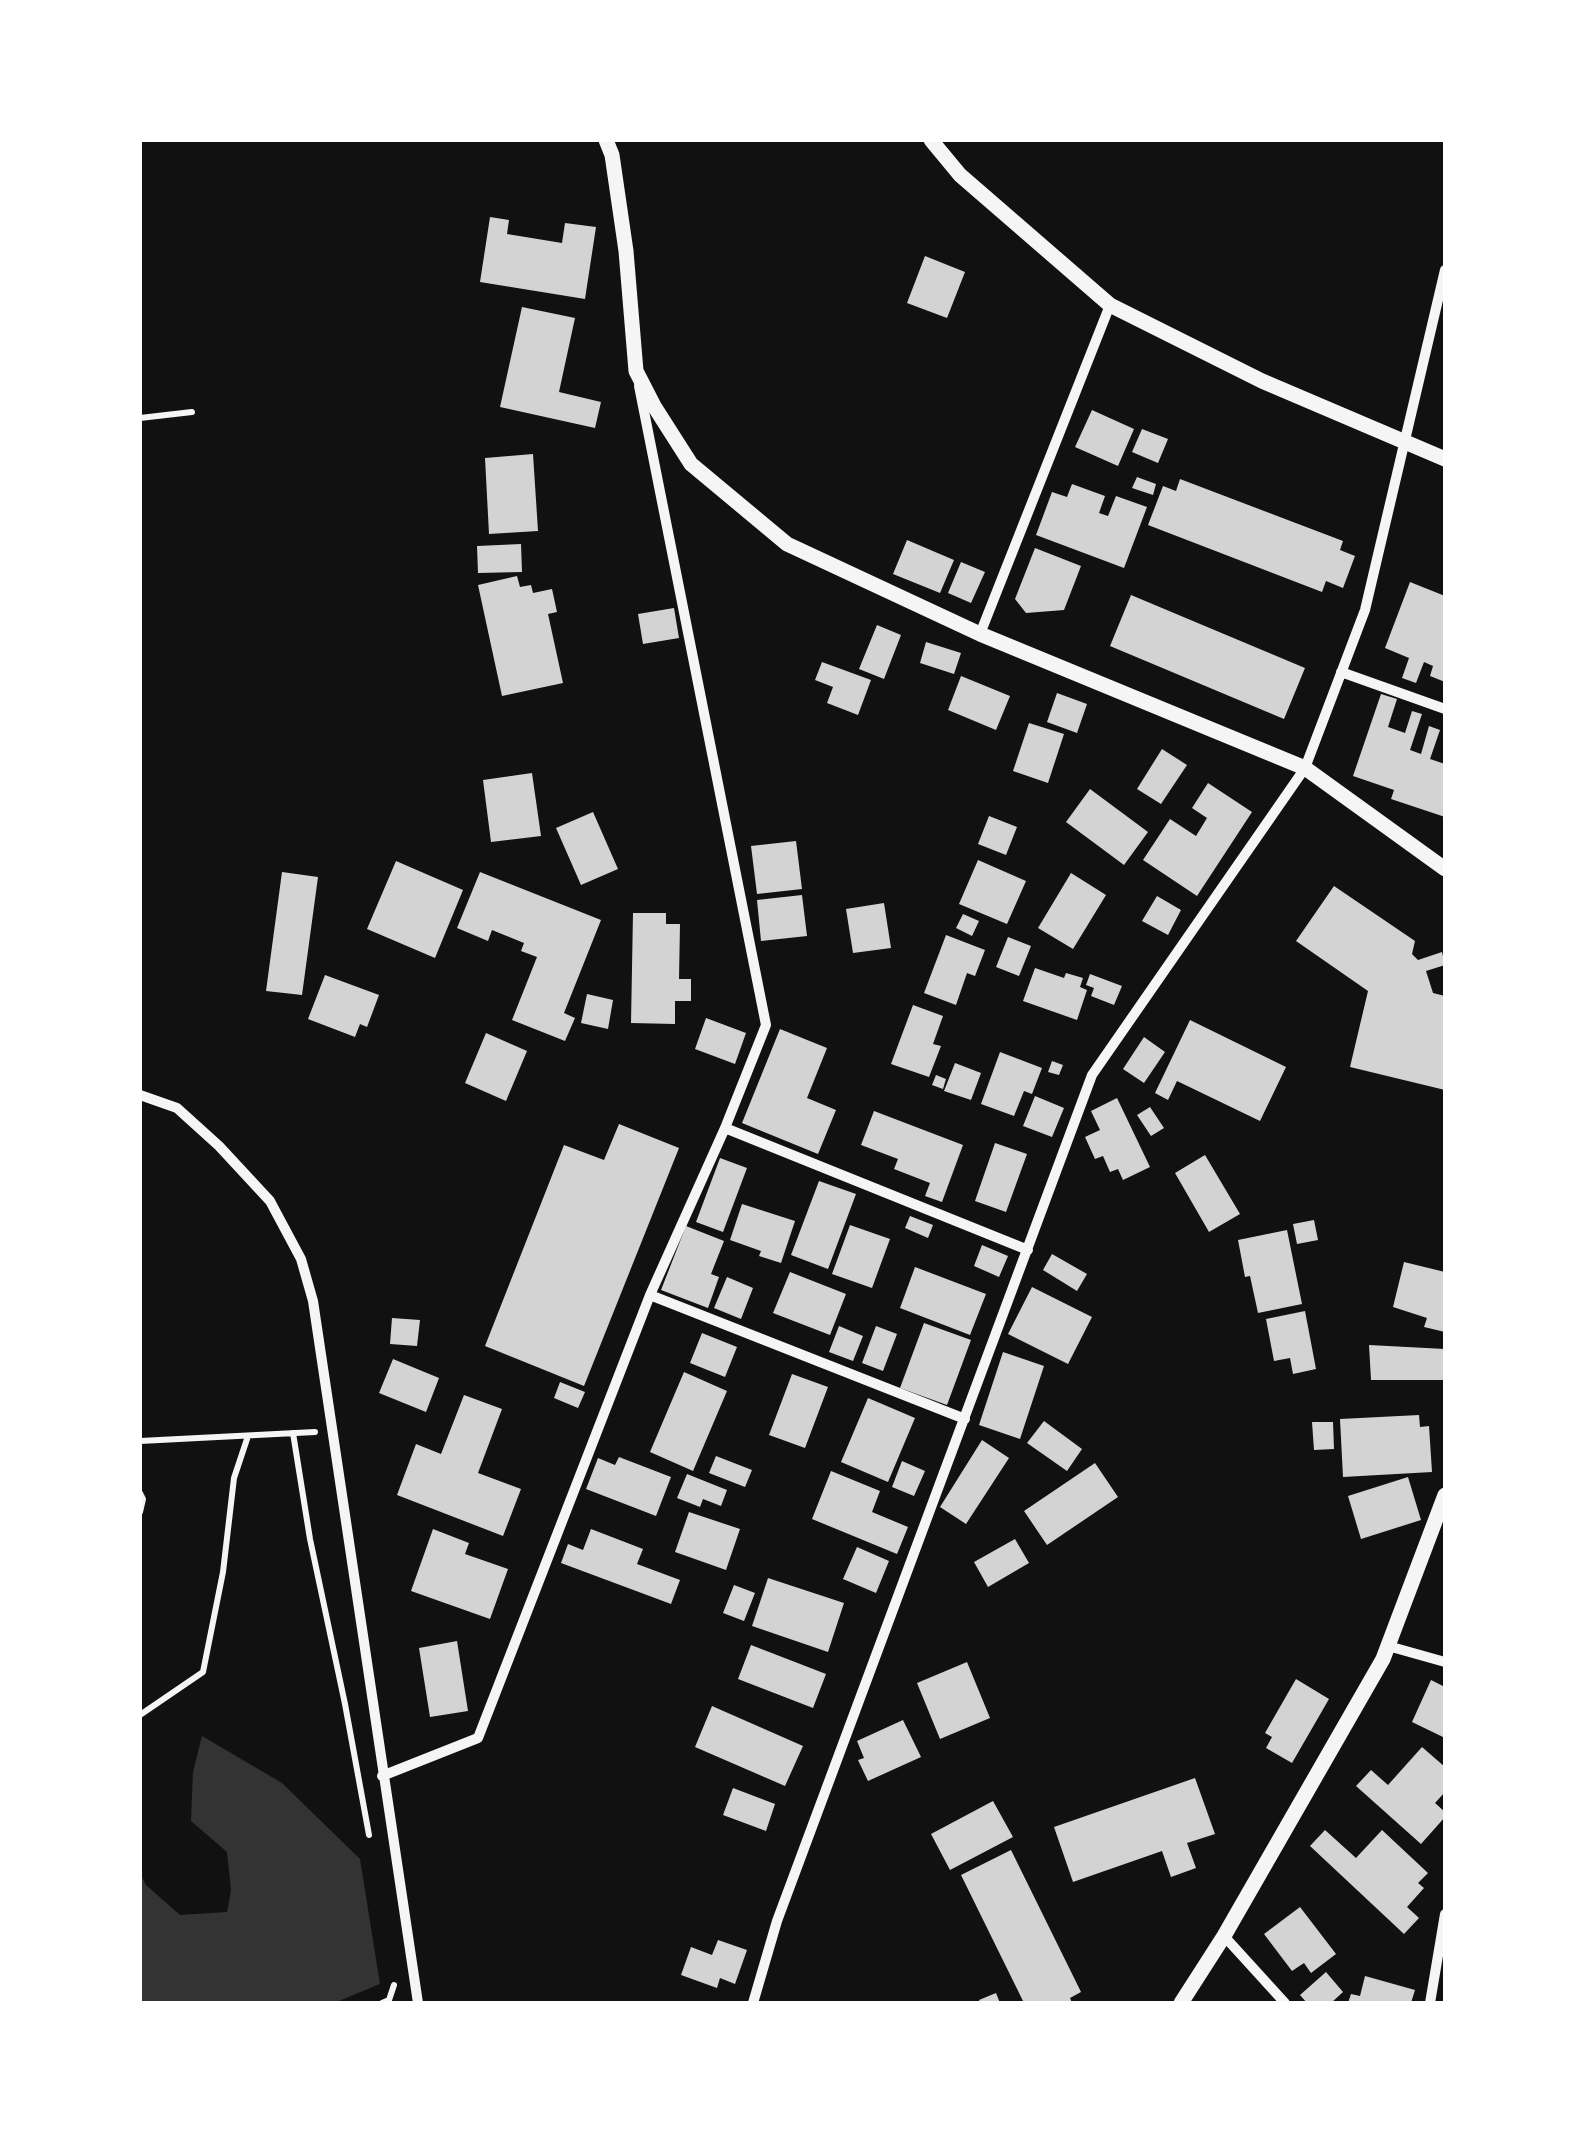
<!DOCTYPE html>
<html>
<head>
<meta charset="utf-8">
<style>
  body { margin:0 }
  #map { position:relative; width:1585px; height:2143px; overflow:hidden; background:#111; font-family:Montserrat,sans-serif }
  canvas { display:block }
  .frame { position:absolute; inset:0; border:142px solid #fff; pointer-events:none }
</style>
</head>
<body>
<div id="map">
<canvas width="1585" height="2143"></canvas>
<div class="frame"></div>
</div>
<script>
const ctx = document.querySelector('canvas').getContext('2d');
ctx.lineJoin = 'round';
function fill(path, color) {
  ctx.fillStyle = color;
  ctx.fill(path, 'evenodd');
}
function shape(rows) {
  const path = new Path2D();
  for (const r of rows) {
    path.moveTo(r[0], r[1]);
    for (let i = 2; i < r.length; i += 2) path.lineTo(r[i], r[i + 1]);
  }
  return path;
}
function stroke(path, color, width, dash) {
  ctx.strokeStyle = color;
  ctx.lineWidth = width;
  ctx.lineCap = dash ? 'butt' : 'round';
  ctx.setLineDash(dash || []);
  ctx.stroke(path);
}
const water = shape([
  [202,1736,282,1783,360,1859,380,1984,334,2003,140,2003,140,1873,146,1885,180,1915,227,1912,231,1890,227,1852,191,1821,193,1772]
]);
const building = shape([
  [490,217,509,220,507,234,562,243,565,223,596,227,585,299,480,282],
  [925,256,965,272,947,318,907,303],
  [522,307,575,318,559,392,601,402,595,428,500,407],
  [1092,410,1134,429,1118,466,1075,447],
  [1142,429,1168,439,1158,463,1132,452],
  [533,454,538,531,489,534,485,458],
  [1137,477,1156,484,1153,495,1132,488],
  [1180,479,1343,541,1340,550,1355,556,1343,588,1326,581,1322,592,1148,525,1163,486,1176,491],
  [1072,484,1105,496,1099,513,1108,516,1116,496,1147,507,1124,568,1036,535,1052,492,1067,497],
  [907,540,954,560,940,593,893,574],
  [521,544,522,572,478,573,477,546],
  [1035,548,1081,566,1064,610,1026,613,1015,599],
  [961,562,985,572,971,603,948,593],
  [517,576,520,587,531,585,533,593,552,589,557,612,548,614,563,683,502,696,478,585],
  [1410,582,1445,596,1445,682,1430,676,1433,666,1424,662,1416,683,1402,678,1409,658,1385,648],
  [1131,595,1305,668,1284,719,1110,646],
  [674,608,679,638,643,644,638,614],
  [877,625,901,635,884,679,859,669],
  [926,642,961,653,954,674,920,663],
  [822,662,871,680,858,715,827,703,833,687,815,680],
  [961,676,1010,696,996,730,948,710],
  [1057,693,1087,704,1077,733,1047,722],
  [1381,694,1397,699,1388,727,1405,733,1412,711,1422,714,1410,750,1421,754,1429,726,1440,730,1430,759,1445,764,1445,817,1391,799,1394,790,1353,776],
  [1029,723,1064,734,1048,783,1013,771],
  [1162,749,1187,765,1161,804,1137,789],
  [532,773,541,836,491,842,483,780],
  [1208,783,1252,812,1197,896,1143,860,1170,819,1196,836,1207,818,1192,808],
  [1090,789,1148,832,1124,865,1066,822],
  [593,812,618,869,581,885,556,828],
  [989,816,1017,827,1006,855,978,844],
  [796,841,802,889,757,894,751,846],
  [978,860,1026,881,1007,924,959,904],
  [396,861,463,890,435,958,367,929],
  [282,872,318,877,302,995,266,991],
  [480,872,601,920,564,1013,575,1018,565,1041,512,1020,537,957,521,951,524,943,492,930,488,941,457,928],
  [1071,873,1106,895,1073,949,1038,928],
  [1334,886,1415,941,1412,954,1418,960,1442,952,1445,965,1426,971,1433,993,1445,996,1445,1090,1350,1067,1368,991,1296,941],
  [802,895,807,936,761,941,757,900],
  [1157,896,1181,910,1168,935,1142,921],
  [884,903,891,948,853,953,846,909],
  [633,913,666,913,666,924,680,924,679,979,691,979,691,1001,675,1001,675,1024,631,1023],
  [963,914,979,921,972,936,956,928],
  [946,935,985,950,975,976,967,973,956,1005,924,993],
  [1008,937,1031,946,1019,976,996,967],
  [1035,968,1064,978,1066,973,1083,978,1080,987,1087,990,1077,1020,1023,1001],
  [1090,974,1122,986,1114,1005,1091,996,1094,988,1086,985],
  [325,975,379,995,367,1027,360,1024,355,1037,308,1019],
  [587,994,613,1000,608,1029,581,1023],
  [913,1005,943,1016,933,1044,941,1046,929,1077,891,1064],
  [706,1018,746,1033,735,1064,695,1049],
  [1190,1020,1286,1067,1260,1121,1177,1081,1168,1100,1155,1093],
  [780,1029,827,1048,807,1098,836,1110,818,1154,742,1123],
  [486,1033,527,1051,506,1101,465,1083],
  [1144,1037,1165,1052,1144,1083,1123,1069],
  [1000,1052,1042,1068,1032,1094,1024,1091,1014,1116,981,1104],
  [1052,1061,1063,1065,1059,1075,1048,1072],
  [955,1063,981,1073,971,1100,944,1091],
  [936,1075,946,1079,943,1089,932,1085],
  [1035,1096,1064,1108,1052,1137,1023,1126],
  [1117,1098,1150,1167,1123,1180,1118,1169,1110,1172,1103,1156,1095,1159,1085,1137,1100,1130,1091,1111],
  [1150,1107,1164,1128,1151,1136,1137,1115],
  [874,1111,963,1145,942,1202,925,1196,930,1183,894,1169,898,1159,861,1145],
  [619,1124,679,1148,584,1386,485,1346,564,1145,604,1160],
  [995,1143,1027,1154,1006,1212,975,1201],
  [1205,1155,1240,1214,1209,1232,1175,1173],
  [720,1158,747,1168,723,1232,696,1222],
  [819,1181,856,1194,828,1269,791,1255],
  [742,1204,795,1221,781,1263,759,1256,761,1251,730,1240],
  [910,1216,933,1225,928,1238,905,1228],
  [1314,1220,1318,1240,1297,1244,1293,1224],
  [850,1225,890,1239,872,1288,832,1274],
  [686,1226,724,1241,711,1274,719,1277,708,1308,661,1290],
  [1287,1230,1302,1304,1258,1313,1250,1276,1245,1277,1238,1240],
  [982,1245,1008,1256,999,1277,974,1266],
  [1052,1254,1087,1274,1077,1291,1043,1270],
  [1404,1262,1445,1272,1445,1332,1424,1327,1427,1318,1393,1307],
  [915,1267,986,1294,970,1335,900,1308],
  [790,1272,846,1294,830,1335,773,1313],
  [727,1277,753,1288,741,1319,714,1308],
  [1032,1287,1092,1317,1068,1364,1008,1334],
  [1305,1311,1316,1369,1293,1374,1290,1358,1274,1361,1266,1319],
  [392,1318,420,1320,417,1346,390,1344],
  [924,1323,971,1340,947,1405,900,1388],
  [839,1326,863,1336,853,1361,829,1352],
  [876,1326,897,1334,883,1371,862,1363],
  [702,1333,737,1347,725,1377,690,1363],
  [1369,1345,1445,1349,1445,1380,1371,1380],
  [1003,1352,1044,1366,1020,1439,979,1425],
  [393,1359,439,1378,426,1412,379,1393],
  [684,1372,727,1391,693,1471,650,1452],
  [792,1374,828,1387,805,1448,769,1435],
  [560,1382,585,1392,578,1408,554,1398],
  [464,1395,502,1409,478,1473,521,1489,503,1536,397,1495,416,1444,441,1454],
  [868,1398,915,1418,888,1482,841,1462],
  [1419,1415,1420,1427,1429,1426,1432,1472,1343,1477,1340,1419],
  [1044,1421,1082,1449,1067,1471,1027,1443],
  [1312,1422,1333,1422,1334,1449,1314,1450],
  [982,1440,1009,1458,966,1524,940,1507],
  [716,1456,752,1470,745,1487,709,1473],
  [619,1457,671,1477,656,1516,586,1489,598,1458,615,1465],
  [902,1461,925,1471,914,1496,892,1487],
  [1095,1463,1118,1497,1047,1545,1024,1511],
  [831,1471,880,1491,872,1512,908,1527,897,1554,812,1519],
  [687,1474,727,1490,721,1506,703,1499,700,1507,677,1498],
  [1408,1477,1421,1520,1361,1539,1348,1496],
  [689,1512,740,1529,726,1570,675,1552],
  [433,1529,469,1543,465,1554,508,1569,490,1619,411,1591],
  [591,1529,643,1549,637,1564,680,1580,671,1604,561,1563,568,1544,583,1550],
  [1015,1539,1029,1563,988,1587,974,1562],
  [857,1547,889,1561,876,1593,843,1579],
  [768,1578,844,1603,828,1652,752,1626],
  [734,1585,755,1593,744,1621,723,1613],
  [457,1641,468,1711,430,1717,419,1648],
  [751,1645,826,1674,813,1708,738,1679],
  [967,1662,990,1718,940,1739,917,1683],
  [1296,1679,1329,1699,1292,1763,1266,1748,1272,1737,1265,1733],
  [1431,1680,1445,1687,1445,1738,1412,1722],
  [712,1706,803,1746,785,1786,695,1747],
  [903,1720,921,1757,868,1781,858,1760,864,1758,857,1741],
  [1422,1747,1445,1767,1445,1792,1435,1803,1445,1812,1445,1817,1421,1844,1356,1786,1371,1770,1388,1785],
  [1195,1778,1215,1834,1187,1843,1196,1868,1171,1877,1162,1851,1073,1882,1054,1827],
  [733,1788,775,1804,766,1831,723,1815],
  [993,1801,1013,1837,950,1870,931,1834],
  [1325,1830,1356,1858,1382,1830,1428,1873,1418,1883,1424,1888,1407,1907,1419,1918,1404,1934,1310,1846],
  [1011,1850,1081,1992,1070,1998,1072,2003,1024,2003,961,1875],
  [1300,1907,1336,1954,1311,1973,1304,1963,1292,1971,1264,1934],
  [718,1940,747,1950,735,1984,720,1978,717,1988,681,1975,691,1947,712,1955],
  [1326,1972,1343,1992,1331,2003,1307,2003,1300,1995],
  [1365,1976,1415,1990,1411,2003,1348,2003,1351,1994,1360,1996],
  [996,1993,1000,2003,980,2003,979,2000]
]);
const path = shape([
  [140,418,192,412],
  [293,1433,310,1539,345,1704,369,1835],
  [140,1441,315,1432],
  [140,1493,143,1499,140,1512],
  [140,1715,203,1672,223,1572,234,1478,248,1436],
  [382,2003,389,2000,394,1985]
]);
const minor = shape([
  [980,634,1110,305],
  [1341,672,1445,709],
  [140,1095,177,1108,219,1146,270,1201,301,1259,313,1301,418,2003],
  [725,1128,1028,1250],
  [650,1295,965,1419],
  [1388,1646,1445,1662],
  [382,1776,478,1738,650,1295,725,1128,766,1025,639,386],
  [1224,1936,1285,2003],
  [753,2003,777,1921,1092,1075,1305,768,1365,610,1445,270],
  [1430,2003,1445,1914]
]);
const tertiary = shape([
  [606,140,612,155,626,251,636,371,654,406,691,464,787,544,980,634,1305,768,1445,869],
  [931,140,960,175,1110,305,1262,381,1445,459],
  [1181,2003,1224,1936,1383,1659,1445,1495]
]);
fill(water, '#333');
fill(building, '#d3d3d3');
stroke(path, '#f5f5f5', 6);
stroke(minor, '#f5f5f5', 10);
stroke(tertiary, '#f5f5f5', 15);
</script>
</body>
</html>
